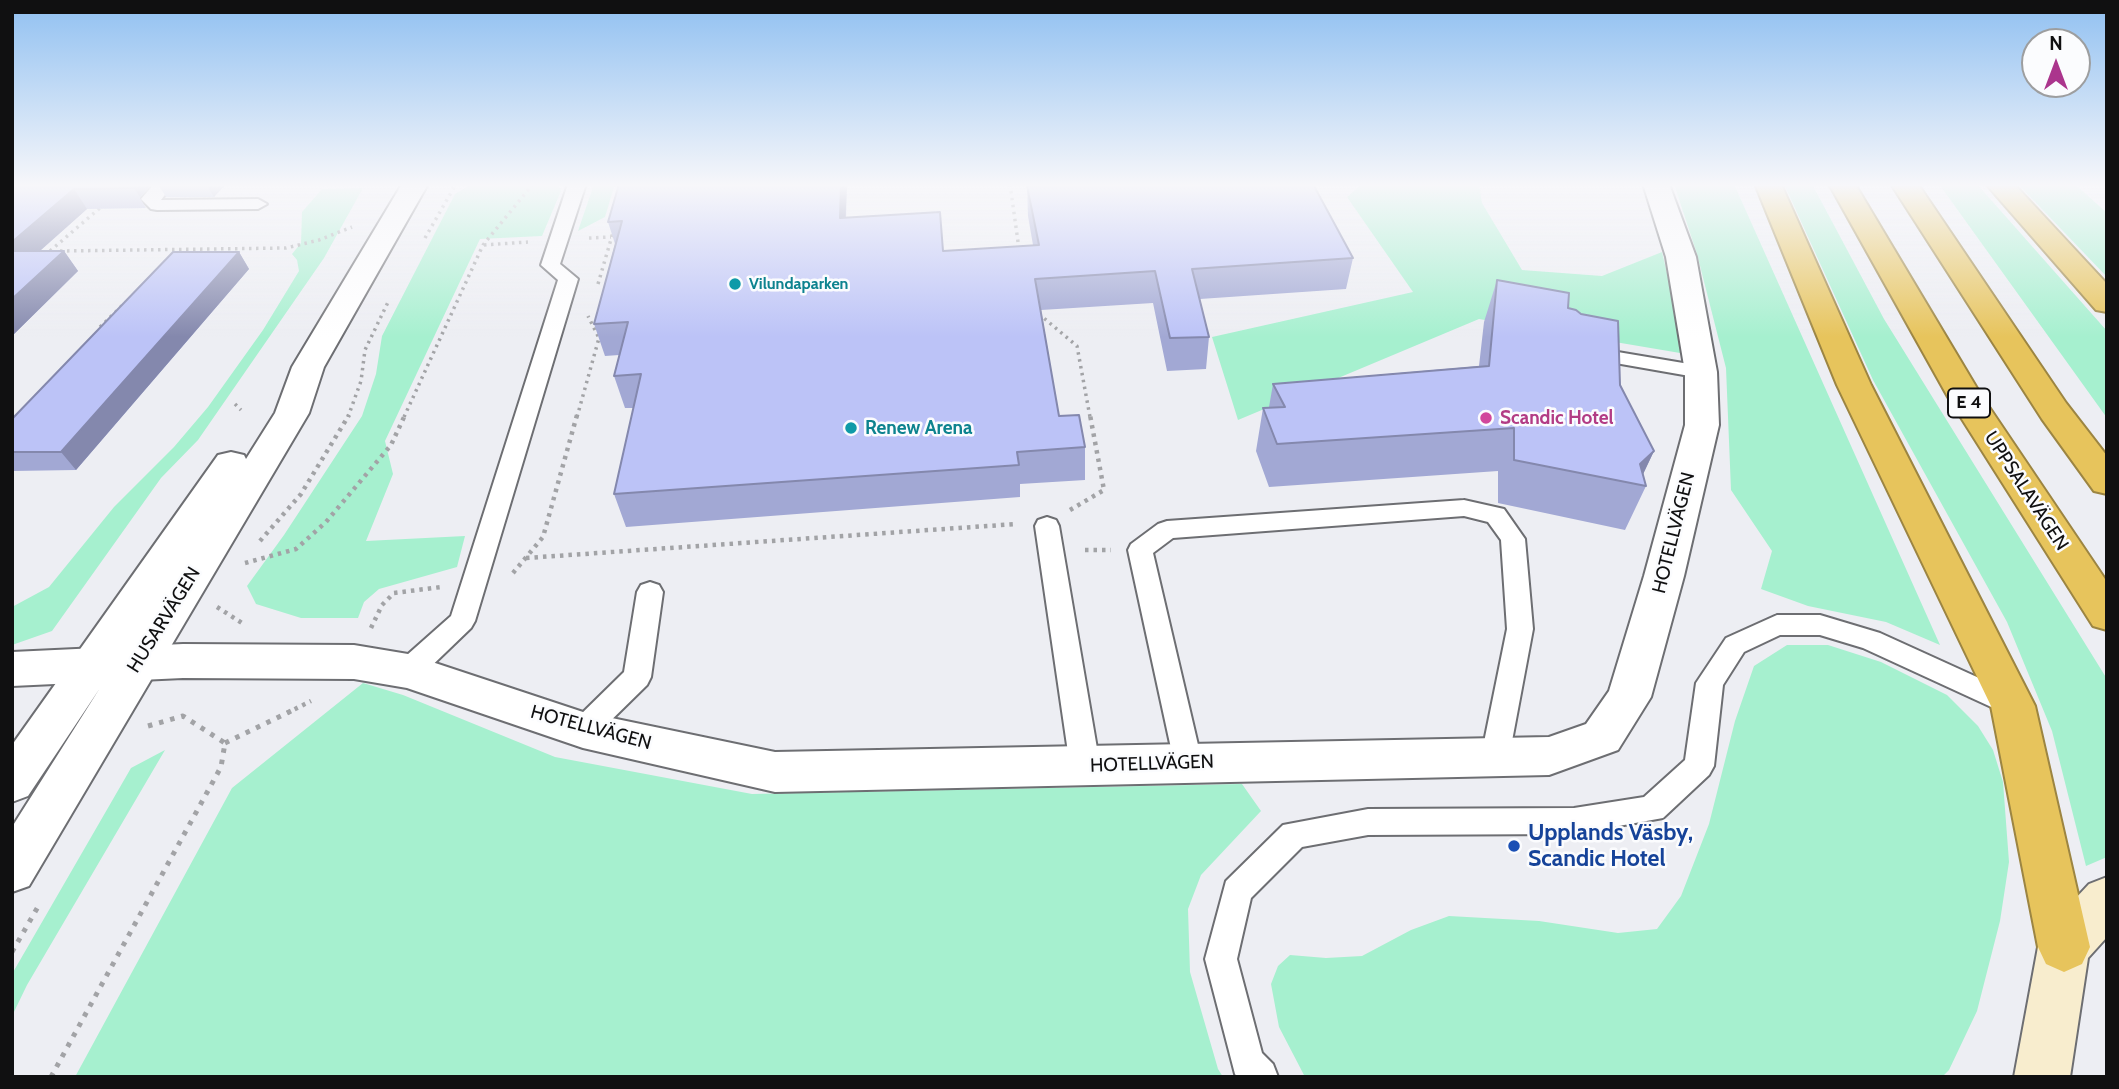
<!DOCTYPE html>
<html>
<head>
<meta charset="utf-8">
<style>
  body { margin:0 }
  #map { position:relative; width:2119px; height:1089px; overflow:hidden; background:#edeef3; font-family:Cabin,sans-serif }
  canvas { display:block }
  .frame { position:absolute; inset:0; border:14px solid #101011; pointer-events:none }
  .north { position:absolute; left:2021px; top:28px; width:70px; height:70px; box-sizing:border-box; background:#fbfcfe; border:2px solid #9d9e9f; border-radius:50%; rotate:0deg; font-size:19px; font-weight:700; line-height:28px; text-align:center; color:#101011 }
  .north::after { content:''; display:block; margin:auto; width:24px; height:32px; background:#ab358d; clip-path:polygon(50% 0,100% 100%,50% 72%,0 100%) }
</style>
</head>
<body>
<div id="map">
<canvas width="2119" height="1089"></canvas>
<div class="frame"></div>
<div class="north">N</div>
</div>
<script>
const ctx = document.querySelector('canvas').getContext('2d');
ctx.lineJoin = 'round';
function fill(path, color) {
  ctx.fillStyle = color;
  ctx.fill(path, 'evenodd');
}
function shape(rows) {
  const path = new Path2D();
  for (const r of rows) {
    path.moveTo(r[0], r[1]);
    for (let i = 2; i < r.length; i += 2) path.lineTo(r[i], r[i + 1]);
  }
  return path;
}
function stroke(path, color, width, dash) {
  ctx.strokeStyle = color;
  ctx.lineWidth = width;
  ctx.lineCap = dash ? 'butt' : 'round';
  ctx.setLineDash(dash || []);
  ctx.stroke(path);
}
function write(font, color, halo, rows, align = 'center') {
  ctx.font = font + ' Cabin,sans-serif';
  ctx.lineWidth = 5;
  ctx.setLineDash([]);
  ctx.textBaseline = 'middle';
  ctx.strokeStyle = halo;
  ctx.fillStyle = color;
  for (const [text, x, y, turn = 0] of rows) {
    ctx.save();
    ctx.translate(x, y);
    ctx.rotate((+turn || 0) * Math.PI / 180);
    ctx.textAlign = isNaN(turn) ? turn : align;
    if (halo) ctx.strokeText(text, 0, 0);
    ctx.fillText(text, 0, 0);
    ctx.restore();
  }
}
const green = shape([
  [472,184,558,184,561,191,542,236,480,239,385,441,393,474,366,541,465,536,457,567,379,589,364,602,358,618,301,618,256,604,247,586,284,535,362,416,376,374,382,336,455,194],
  [594,184,615,184,605,217,578,231],
  [1362,184,1479,184,1482,203,1522,270,1602,276,1662,252,1686,354,1479,319,1238,420,1212,337,1413,292,1347,197],
  [1674,184,1734,184,1940,645,1886,622,1808,606,1761,589,1772,551,1731,490,1726,368,1697,254],
  [1784,184,1812,184,1884,319,2107,679,2107,857,2086,866,2052,731,2007,622,1873,380],
  [1939,184,1977,184,2107,331,2107,418],
  [2018,184,2075,184,2107,213,2107,277],
  [363,188,324,258,198,440,161,478,52,631,12,645,12,607,49,587,114,507,174,447,208,407,263,330,299,271,297,260,292,254,301,243,302,212,322,189],
  [1787,645,1828,645,1881,662,1947,695,1978,726,1993,750,2003,782,2009,862,2000,921,1977,1011,1949,1070,1942,1077,1305,1077,1279,1027,1271,984,1278,966,1290,955,1326,958,1362,956,1411,930,1449,916,1539,921,1618,933,1657,929,1681,896,1709,824,1735,721,1754,666],
  [363,683,403,695,555,757,752,794,1242,784,1261,811,1201,875,1188,909,1190,972,1218,1069,1223,1077,75,1077,232,788],
  [165,750,27,985,12,1016,12,974,131,768]
]);
const pathFar2 = shape([
  [1010,184,1019,249],
  [425,238,456,184],
  [589,238,611,237],
  [484,245,528,242],
  [50,251,101,207],
  [60,251,286,248,319,240,352,227],
  [598,284,614,229],
  [1039,314,1077,346,1090,417],
  [100,327,126,302],
  [235,404,241,410],
  [348,417,361,381,365,350,389,300],
  [404,417,483,245,533,184],
  [577,417,599,338,588,316]
]);
const pathFar1 = shape([
  [1070,510,1104,490,1090,415],
  [260,541,301,494,349,415],
  [1085,550,1111,550],
  [526,558,1016,524],
  [245,563,296,549,326,522,391,445,405,415],
  [513,573,543,537,577,415],
  [217,607,242,623],
  [371,628,382,605,394,593,441,587],
  [287,713,311,701]
]);
const path = shape([
  [148,726,183,716,225,743],
  [225,743,291,711],
  [12,952,39,905],
  [51,1077,221,767,225,743]
]);
const service = shape([
  [154,184,173,184,161,200,258,199,267,204,258,209,157,210,151,209,141,199,154,184],
  [568,184,586,184,560,264,578,279,475,621,471,628,418,679,408,682,398,679,394,671,398,663,451,616,558,280,541,265,568,184],
  [1588,347,1701,366,1708,367,1711,372,1708,377,1701,378,1581,357,1578,353,1581,349,1588,347],
  [1464,500,1504,509,1525,539,1533,629,1509,757,1505,766,1495,769,1485,766,1481,757,1507,629,1501,540,1488,522,1464,516,1173,538,1153,553,1202,762,1198,771,1188,774,1178,771,1174,762,1128,550,1131,544,1158,524,1167,521,1464,500],
  [1047,517,1056,520,1059,526,1100,766,1095,775,1085,778,1075,775,1070,766,1035,526,1038,520,1047,517],
  [650,582,659,585,663,592,651,677,647,685,593,738,583,742,573,738,569,730,573,722,624,672,637,592,641,585,650,582],
  [1777,615,1820,615,1880,633,2023,698,2027,706,2023,714,2013,717,1863,648,1820,635,1780,635,1744,652,1723,685,1714,766,1709,775,1663,818,1574,834,1368,835,1302,847,1251,898,1237,959,1262,1053,1273,1064,1278,1077,1237,1077,1235,1074,1205,959,1226,881,1283,825,1368,809,1574,808,1644,797,1685,760,1696,683,1726,638,1777,615]
]);
const minor = shape([
  [1643,184,1669,184,1696,257,1717,372,1719,425,1684,576,1651,697,1618,750,1549,775,775,792,583,748,407,688,354,679,183,678,12,686,12,652,183,644,354,645,408,654,583,712,775,752,1549,737,1586,724,1609,691,1644,576,1685,425,1685,372,1666,257,1643,184]
]);
const tertiary = shape([
  [402,184,428,184,324,367,309,413,29,886,12,892,12,827,100,688,28,796,12,802,12,745,218,455,231,452,244,455,246,459,275,413,292,367,402,184]
]);
const secondary = shape([
  [2107,877,2107,937,2088,958,2070,1077,2014,1077,2038,947,2046,930,2089,884,2107,877]
]);
const motorway = shape([
  [1755,184,1781,184,1871,385,2035,706,2090,947,2082,964,2064,972,2046,964,2038,947,1991,706,1837,385,1755,184],
  [1829,184,1855,184,1981,395,2107,582,2107,630,2093,626,1948,397,1829,184],
  [1891,184,1918,184,2066,403,2107,456,2107,494,2094,491,2042,419,1891,184],
  [1986,184,2014,184,2107,284,2107,312,2096,310,1986,184]
]);
const wall = shape([
  [12,184,152,184,140,198,146,208,87,209,40,251,64,251,78,271,12,336],
  [158,184,226,184,214,197,166,197],
  [619,184,847,184,846,218,943,251,1033,245,1028,216,1027,186,1353,258,1346,289,1200,299,1209,337,1206,369,1167,371,1153,303,1041,310,1059,416,1085,447,1085,480,1020,484,1020,497,626,527,614,494,634,408,625,408,614,376,619,355,605,356,594,324,615,244,608,222],
  [239,252,249,269,76,470,12,471,12,419],
  [1497,280,1568,308,1620,385,1654,451,1643,474,1646,486,1625,530,1498,503,1498,471,1269,487,1256,451,1263,408,1269,407,1273,384,1479,366,1484,322]
]);
const shadedWall = shape([
  [129,184,152,184,140,197,134,188],
  [206,184,226,184,214,197],
  [841,184,847,184,844,249,840,218],
  [74,189,87,209,16,272,12,266,12,242],
  [64,251,78,271,12,336,12,299],
  [239,252,249,269,76,470,61,452],
  [1654,451,1638,485,1640,464]
]);
const building = shape([
  [12,184,130,184,134,188,74,189,12,242,12,184],
  [619,184,841,184,840,218,940,212,943,251,1039,245,1027,186,1058,184,1313,184,1353,258,1192,269,1209,337,1170,338,1155,271,1035,279,1059,416,1079,415,1085,447,1017,452,1019,465,614,494,641,374,614,376,628,322,594,324,622,221,608,222,619,184],
  [12,251,64,251,12,299,12,251],
  [173,252,239,252,61,452,12,452,12,419,173,252],
  [1497,280,1569,293,1568,308,1576,310,1581,314,1618,321,1620,385,1654,451,1640,464,1646,486,1514,460,1514,428,1277,444,1263,408,1285,407,1273,384,1489,366,1497,280]
]);
const markers = [
  [735,284,7,"#0f9aa8"],
  [1486,418,7,"#d1479c"],
  [851,428,7,"#0f9aa8"],
  [1514,846,7,"#1a4fb4"]
];
const farCulturenames = [
  ["Vilundaparken",749,284]
];
const shields = [
  [1969,403,42]
];
const shieldNames = [
  ["E 4",1969,403]
];
const hotelNames = [
  ["Scandic Hotel",1500,418]
];
const cultureNames = [
  ["Renew Arena",865,428]
];
const streetNames = [
  ["UPPSALAVÄGEN",2026,491,57],
  ["HOTELLVÄGEN",1674,533,-76],
  ["HUSARVÄGEN",164,620,-58],
  ["HOTELLVÄGEN",591,728,15],
  ["HOTELLVÄGEN",1152,764,-2]
];
const nearTransitnames = [
  ["Upplands Väsby,",1528,833],
  ["Scandic Hotel",1528,859]
];
fill(green, '#a6f0cf');
stroke(service, '#6d6e72', 4);
stroke(minor, '#6d6e72', 4);
stroke(tertiary, '#6d6e72', 4);
stroke(secondary, '#6d6e72', 4);
stroke(motorway, '#9c8542', 4);
stroke(pathFar2, '#a2a3a6', 3.5, [2.5, 4.5]);
stroke(pathFar1, '#a2a3a6', 4.5, [3.5, 5]);
stroke(path, '#a2a3a6', 5, [4.5, 7]);
fill(service, '#fff');
fill(minor, '#fff');
fill(tertiary, '#fff');
fill(secondary, '#f8edce');
fill(motorway, '#e7c45c');
fill(wall, '#a2a8d4');
fill(shadedWall, '#8488ad');
fill(building, '#bcc3f7');
stroke(building, '#8488ad', 2);
const sky = ctx.createLinearGradient(0, 0, 0, 337);
sky.addColorStop(0, '#90c0f1');
sky.addColorStop(0.55, '#f7f7fa');
sky.addColorStop(1, '#f7f7fa00');
ctx.fillStyle = sky;
ctx.fillRect(0, 0, 2119, 337);
for (const [x, y, r, color] of markers) {
  const dot = new Path2D();
  dot.arc(x, y, r, 0, 2 * Math.PI);
  ctx.fillStyle = color;
  ctx.fill(dot);
  stroke(dot, '#fbfcfe', 2.5);
}
write('bold 16px', '#0d838f', '#fbfcfe', farCulturenames, 'left');
for (const [x, y, w] of shields) {
  const box = new Path2D();
  box.roundRect(x - w / 2, y - 14.5, w, 29, 5);
  ctx.fillStyle = '#fbfcfe';
  ctx.fill(box);
  stroke(box, '#101011', 2);
}
write('bold 18px', '#101011', null, shieldNames);
write('bold 19px', '#b23c85', '#fbfcfe', hotelNames, 'left');
write('bold 19px', '#0d838f', '#fbfcfe', cultureNames, 'left');
write('19px', '#101011', '#fbfcfe', streetNames);
write('bold 23px', '#164399', '#fbfcfe', nearTransitnames, 'left');
</script>
</body>
</html>
